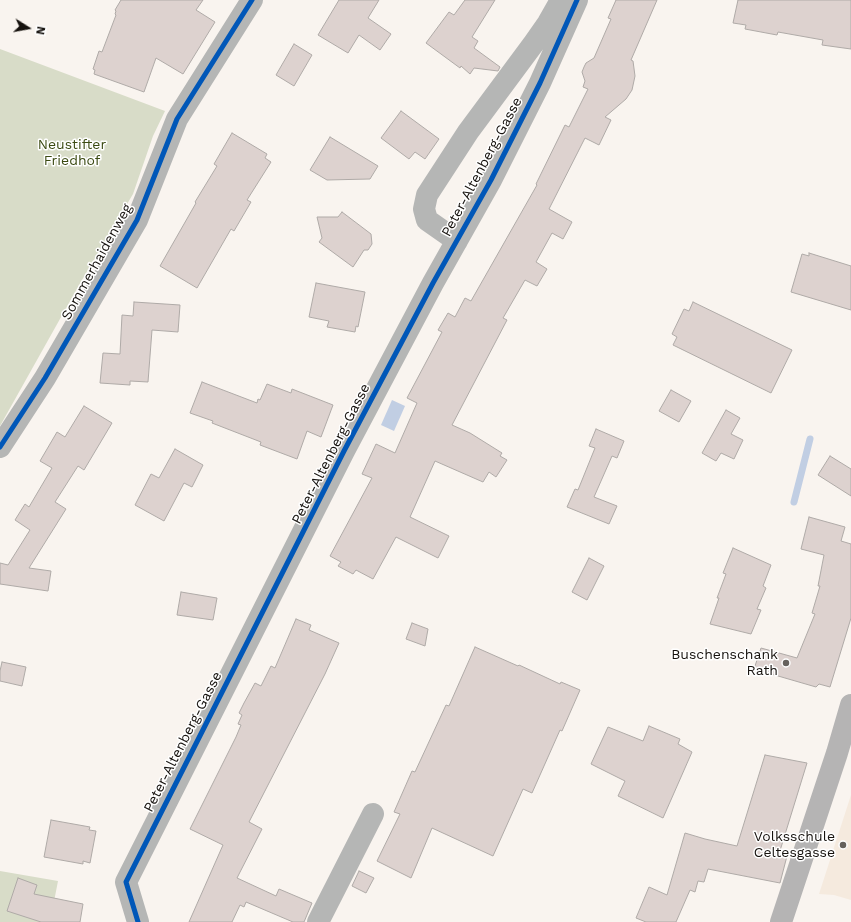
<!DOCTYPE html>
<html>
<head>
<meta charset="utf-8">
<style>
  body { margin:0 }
  #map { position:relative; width:851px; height:922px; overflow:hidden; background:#f9f4ef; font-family:"Work Sans",sans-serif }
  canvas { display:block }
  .north { position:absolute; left:8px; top:8px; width:40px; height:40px; -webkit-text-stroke:3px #fff; paint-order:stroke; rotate:101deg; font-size:11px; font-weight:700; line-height:16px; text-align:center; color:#16120e }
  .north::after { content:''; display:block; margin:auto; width:14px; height:18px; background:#16120e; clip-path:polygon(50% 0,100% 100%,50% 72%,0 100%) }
</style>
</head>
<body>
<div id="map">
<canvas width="851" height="922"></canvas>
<div class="north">N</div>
</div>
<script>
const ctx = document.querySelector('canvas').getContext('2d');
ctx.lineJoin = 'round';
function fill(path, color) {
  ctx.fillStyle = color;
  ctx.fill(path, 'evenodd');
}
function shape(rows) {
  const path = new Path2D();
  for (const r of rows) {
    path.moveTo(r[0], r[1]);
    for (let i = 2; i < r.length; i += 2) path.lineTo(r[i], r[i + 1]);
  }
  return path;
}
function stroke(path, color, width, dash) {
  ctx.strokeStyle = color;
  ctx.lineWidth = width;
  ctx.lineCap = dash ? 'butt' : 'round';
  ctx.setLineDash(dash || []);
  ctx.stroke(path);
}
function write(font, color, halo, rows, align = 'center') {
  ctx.font = font + ' "Work Sans",sans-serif';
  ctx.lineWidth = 3;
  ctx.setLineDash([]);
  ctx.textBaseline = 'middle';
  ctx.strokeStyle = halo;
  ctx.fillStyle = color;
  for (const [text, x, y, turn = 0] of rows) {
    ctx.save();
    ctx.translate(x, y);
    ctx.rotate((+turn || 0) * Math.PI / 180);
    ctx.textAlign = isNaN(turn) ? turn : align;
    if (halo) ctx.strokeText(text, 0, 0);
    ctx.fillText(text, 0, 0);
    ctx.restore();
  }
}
const built = shape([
  [851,795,851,900,834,895,819,894]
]);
const green = shape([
  [0,49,165,111,153,136,133,194,79,285,0,426],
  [0,871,58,881,50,922,0,922]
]);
const water = shape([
  [392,400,405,406,394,431,381,425]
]);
const stream = shape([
  [794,502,810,439]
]);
const building = shape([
  [121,0,203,0,196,10,215,22,183,74,156,58,144,92,94,74,95,70,93,69,99,51,102,52,116,15,115,14,116,11,115,10,121,0],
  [339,0,379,0,368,18,391,34,380,50,359,35,348,53,318,35,339,0],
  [465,0,495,0,472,37,478,41,474,48,500,67,498,71,474,68,470,74,461,66,460,68,426,43,449,12,454,15,465,0],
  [616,0,657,0,631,60,633,61,635,76,632,90,626,99,605,117,611,120,599,145,585,138,549,209,572,222,563,239,552,233,536,262,547,269,537,286,525,280,503,318,507,320,452,425,470,433,502,453,500,456,507,460,496,477,489,472,483,482,435,461,410,517,449,536,438,558,396,537,373,579,356,570,353,574,338,566,341,562,330,556,372,478,362,474,376,444,395,453,417,403,407,398,442,332,438,330,448,313,455,317,465,298,471,301,537,185,536,184,565,125,569,127,588,89,583,87,585,81,582,72,584,67,586,63,594,58,611,19,608,18,616,0],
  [738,0,851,0,851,49,822,45,823,40,778,32,777,35,745,29,746,25,733,23,738,0],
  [294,44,312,55,294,86,276,75,294,44],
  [401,111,439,139,425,159,415,152,409,159,381,138,401,111],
  [232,133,267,154,265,158,271,162,247,200,251,202,234,231,231,229,197,288,160,266,196,203,195,202,217,166,214,164,232,133],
  [330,137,378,166,370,179,327,180,310,170,330,137],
  [342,212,371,234,372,244,368,250,364,250,353,267,319,242,322,238,317,217,338,217,342,212],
  [809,253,851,266,851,310,791,292,802,254,809,256,809,253],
  [316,283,365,292,358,327,356,326,355,332,327,327,329,321,309,317,316,283],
  [134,302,180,305,178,332,152,330,148,382,130,381,130,385,100,383,103,353,120,354,122,315,133,316,134,302],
  [693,302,792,350,771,393,673,345,677,337,672,334,684,309,689,311,693,302],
  [202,382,257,403,258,399,260,400,267,384,291,393,292,389,333,405,321,437,307,431,297,459,260,445,261,442,212,423,213,421,190,413,202,382],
  [671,390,691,401,679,422,659,411,671,390],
  [84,406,112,423,84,470,78,466,55,502,66,509,29,568,51,571,48,591,0,584,0,563,8,565,30,530,15,520,25,504,29,507,52,468,40,461,57,432,65,437,84,406],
  [726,410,740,418,731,434,743,440,734,459,721,453,716,461,702,453,726,410],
  [596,429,624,441,617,458,612,456,594,497,617,506,609,524,567,507,575,489,578,490,595,448,589,446,596,429],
  [175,449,203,465,192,487,184,483,164,521,135,505,151,474,159,478,175,449],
  [830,456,851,469,851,496,818,475,830,456],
  [809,517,845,527,841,541,851,544,851,618,830,687,819,684,816,687,754,669,761,648,797,658,815,614,812,613,820,586,818,586,824,555,801,549,809,517],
  [733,548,771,565,763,586,766,588,757,609,761,610,751,634,710,624,719,598,717,598,726,574,723,573,733,548],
  [589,558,604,566,587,600,572,592,589,558],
  [181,592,217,598,213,620,177,615,181,592],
  [296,619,311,625,309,630,339,643,325,674,249,822,262,829,237,878,276,896,279,889,312,903,304,922,293,922,246,902,244,907,240,905,232,922,189,922,223,845,190,829,236,737,241,725,238,724,242,715,239,713,244,703,255,683,261,686,271,666,275,668,296,619],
  [412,623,428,629,425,646,406,639,412,623],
  [475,647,518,666,519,665,560,684,561,682,580,690,562,731,560,730,532,793,523,789,493,856,432,828,411,878,377,861,400,814,394,812,412,771,415,772,446,705,449,706,475,647],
  [2,662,26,667,22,686,0,681,0,671,2,662],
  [649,726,680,739,678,744,692,752,663,818,618,796,625,781,591,764,608,727,643,741,649,726],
  [765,755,807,763,779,854,787,856,780,883,708,869,704,882,698,881,695,892,690,890,676,922,646,922,636,918,649,887,667,895,685,833,705,839,737,846,765,755],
  [51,820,90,827,89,830,96,831,90,863,83,861,83,864,44,857,51,820],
  [359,871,374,878,366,893,352,886,359,871],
  [18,878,37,885,34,894,83,904,80,922,41,922,7,911,18,878]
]);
const street = shape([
  [457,241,427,220,424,209,427,195,468,132,534,43,548,23,561,0],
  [0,447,45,378,137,220,177,119,252,0],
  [138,922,126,882,344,451,433,283,491,180,540,83,577,0],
  [318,922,373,814]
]);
const secondary = shape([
  [781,922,837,753,851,705]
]);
const cycleway = shape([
  [0,447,45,378,137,220,177,119,252,0],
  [138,922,126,882,344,451,433,283,491,180,540,83,577,0]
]);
const markers = [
  [786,663,4,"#65615d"],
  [843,845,4,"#65615d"]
];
const parkNames = [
  ["Neustifter",72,145],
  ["Friedhof",72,161]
];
const streetNames = [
  ["Peter-Altenberg-Gasse",482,167,-62],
  ["Sommerhaidenweg",97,262,-61],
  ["Peter-Altenberg-Gasse",331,454,-63],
  ["Peter-Altenberg-Gasse",183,742,-63]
];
const poiNames = [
  ["Buschenschank",778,655],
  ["Rath",778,671],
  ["Volksschule",835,837],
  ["Celtesgasse",835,853]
];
fill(built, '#f5eade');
fill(green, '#d8dcc8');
fill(water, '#c1cee3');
stroke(stream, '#c1cee3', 7);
fill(building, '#ddd2cf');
stroke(building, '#afaaa7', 1);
stroke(street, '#b5b6b5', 22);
stroke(secondary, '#b5b4b4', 22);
stroke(cycleway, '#0057b8', 5);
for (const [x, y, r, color] of markers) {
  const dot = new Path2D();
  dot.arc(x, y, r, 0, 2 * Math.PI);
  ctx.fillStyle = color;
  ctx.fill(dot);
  stroke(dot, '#fff', 1.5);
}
write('14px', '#3b4a12', '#fff', parkNames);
write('14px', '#16120e', '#fff', streetNames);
write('14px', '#16120e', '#fff', poiNames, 'right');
</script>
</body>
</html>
